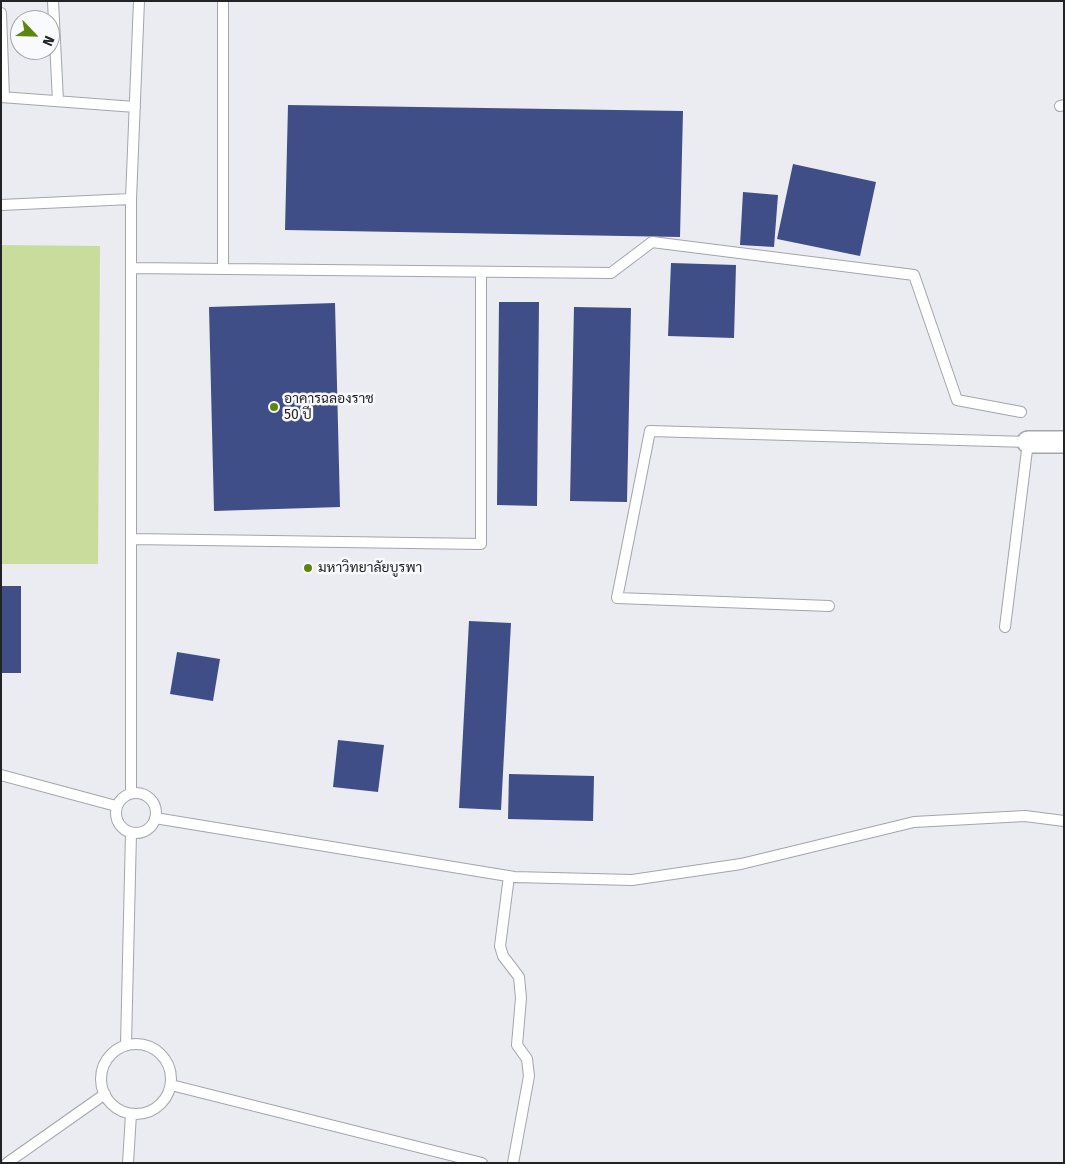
<!DOCTYPE html>
<html>
<head>
<meta charset="utf-8">
<style>
  body { margin:0 }
  #map { position:relative; width:1065px; height:1164px; overflow:hidden; background:#eaecf2; font-family:"Fira Sans",sans-serif }
  canvas { display:block }
  .frame { position:absolute; inset:0; border:2px solid #222325; pointer-events:none }
  .north { position:absolute; left:10px; top:10px; width:50px; height:50px; box-sizing:border-box; background:#f8fafe; border:1px solid #a2a4a7; border-radius:50%; rotate:114deg; font-size:14px; font-weight:700; line-height:20px; text-align:center; color:#222325 }
  .north::after { content:''; display:block; margin:auto; width:18px; height:22px; background:#5d860e; clip-path:polygon(50% 0,100% 100%,50% 72%,0 100%) }
</style>
</head>
<body>
<div id="map">
<canvas width="1065" height="1164"></canvas>
<div class="frame"></div>
<div class="north">N</div>
</div>
<script>
const ctx = document.querySelector('canvas').getContext('2d');
ctx.lineJoin = 'round';
function fill(path, color) {
  ctx.fillStyle = color;
  ctx.fill(path, 'evenodd');
}
function shape(rows) {
  const path = new Path2D();
  for (const r of rows) {
    if (r.length === 3) {
      path.moveTo(r[0] + r[2], r[1]);
      path.arc(r[0], r[1], r[2], 0, 2 * Math.PI);
      continue;
    }
    path.moveTo(r[0], r[1]);
    for (let i = 2; i < r.length; i += 2) path.lineTo(r[i], r[i + 1]);
  }
  return path;
}
function stroke(path, color, width, dash) {
  ctx.strokeStyle = color;
  ctx.lineWidth = width;
  ctx.lineCap = dash ? 'butt' : 'round';
  ctx.setLineDash(dash || []);
  ctx.stroke(path);
}
function write(font, color, halo, rows, align = 'center') {
  ctx.font = font + ' "Fira Sans",Sarabun,sans-serif';
  ctx.lineWidth = 5;
  ctx.setLineDash([]);
  ctx.textBaseline = 'middle';
  ctx.strokeStyle = halo;
  ctx.fillStyle = color;
  for (const [text, x, y, turn = 0] of rows) {
    ctx.save();
    ctx.translate(x, y);
    ctx.rotate((+turn || 0) * Math.PI / 180);
    ctx.textAlign = isNaN(turn) ? turn : align;
    if (halo) ctx.strokeText(text, 0, 0);
    ctx.fillText(text, 0, 0);
    ctx.restore();
  }
}
const green = shape([
  [1,245,100,246,98,564,1,564]
]);
const building = shape([
  [288,105,683,111,680,237,285,230],
  [793,164,876,182,860,256,777,239],
  [743,192,778,195,774,247,740,245],
  [671,263,736,265,734,338,668,336],
  [499,302,539,302,537,506,497,505],
  [335,303,340,507,214,511,209,307],
  [574,307,631,308,627,502,570,501],
  [1,586,21,586,21,673,1,673],
  [469,621,511,623,501,810,459,808],
  [177,652,220,659,213,701,170,694],
  [338,740,384,745,378,792,333,787],
  [509,774,594,776,593,821,508,819]
]);
const service = shape([
  [53,1,58,101],
  [223,1,223,269],
  [1,13,4,97],
  [1,97,135,107],
  [1060,106,1064,105],
  [1,205,131,199],
  [131,268,611,273,652,242,914,275,957,400,1021,412],
  [131,539,481,544,481,272],
  [829,606,617,598,650,431,1028,442,1005,627],
  [1,775,116,806],
  [136,813,20],
  [131,793,131,199,139,1],
  [155,818,514,877,632,880,741,864,914,822,1025,816,1064,821],
  [509,876,500,946,503,956,519,977,521,998,517,1045,527,1059,529,1076,513,1163],
  [136,1079,35],
  [126,1044,131,833],
  [171,1085,482,1163],
  [7,1163,105,1094],
  [128,1163,131,1114]
]);
const minor = shape([
  [1028,442,1064,442]
]);
const markers = [
  [274,407,5,"#5d860e"],
  [308,568,5,"#5d860e"]
];
const poiNames = [
  ["อาคารฉลองราช",284,399],
  ["50 ปี",284,415],
  ["มหาวิทยาลัยบูรพา",318,568]
];
fill(green, '#c9dc9c');
fill(building, '#404e87');
stroke(service, '#a3a5aa', 12);
stroke(minor, '#a3a5aa', 24);
stroke(service, '#fff', 10);
stroke(minor, '#fff', 21);
for (const [x, y, r, color] of markers) {
  const dot = new Path2D();
  dot.arc(x, y, r, 0, 2 * Math.PI);
  ctx.fillStyle = color;
  ctx.fill(dot);
  stroke(dot, '#f8fafe', 2);
}
write('14px', '#222325', '#f8fafe', poiNames, 'left');
</script>
</body>
</html>
